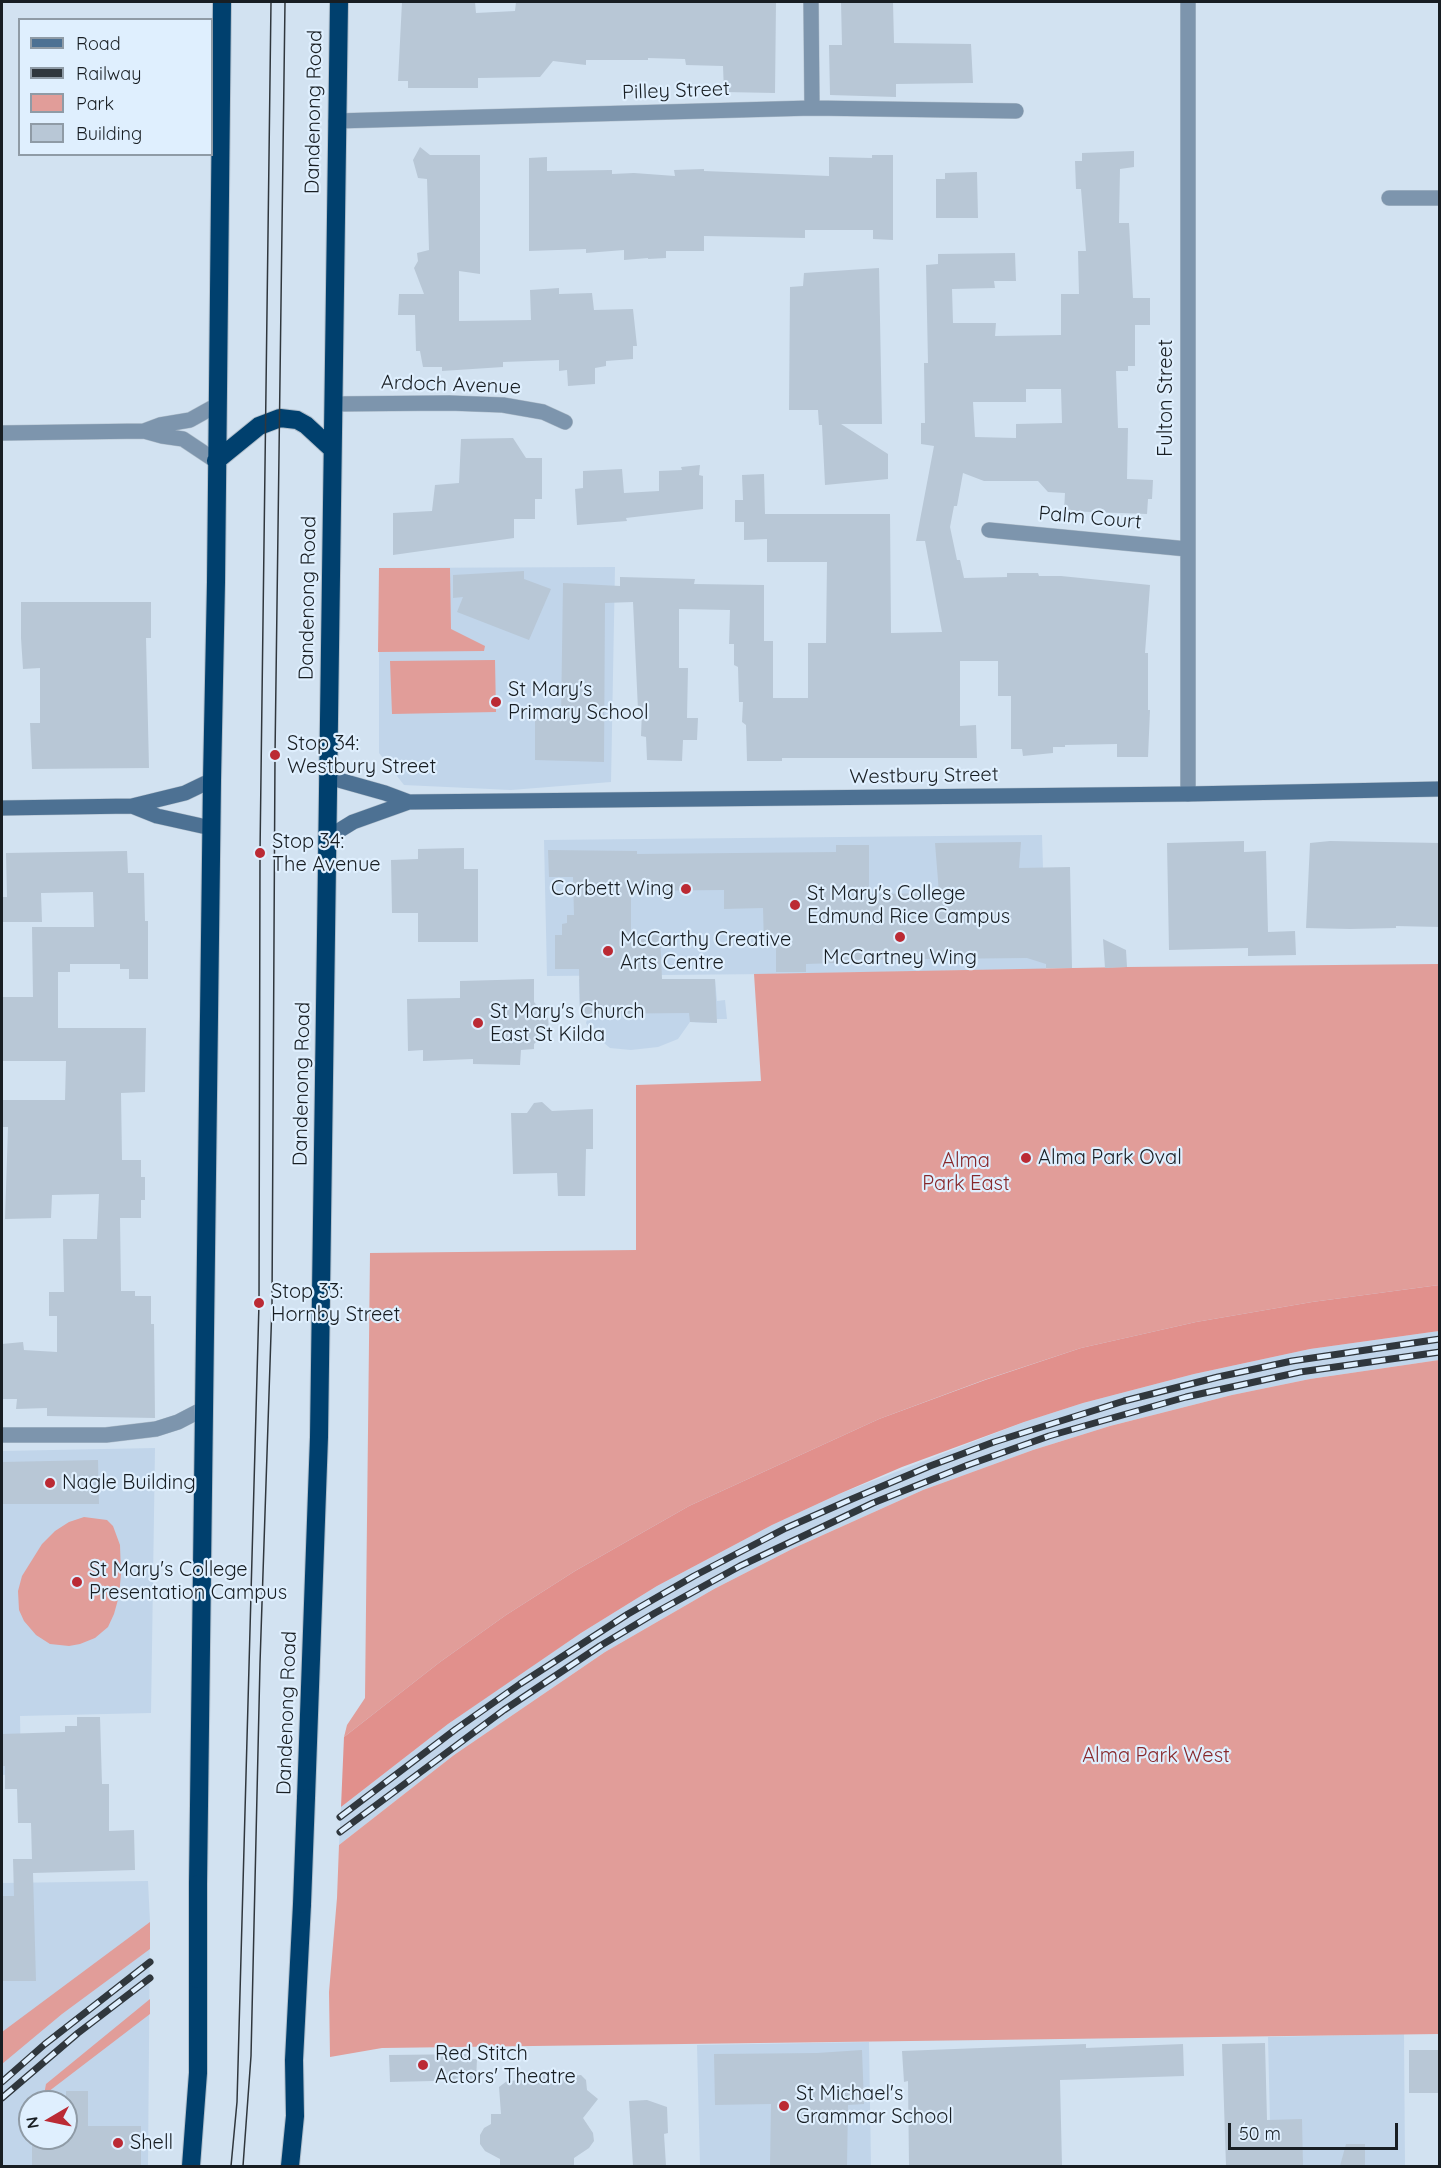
<!DOCTYPE html>
<html>
<head>
<meta charset="utf-8">
<style>
  body { margin:0 }
  #map { position:relative; width:1441px; height:2168px; overflow:hidden; background:#d2e2f1; font-family:Quicksand,sans-serif }
  canvas { display:block }
  .frame { position:absolute; inset:0; border:3px solid #181e23; pointer-events:none }
  .legend { position:absolute; left:18px; top:18px; width:195px; height:138px; box-sizing:border-box; background:#dfeffe; border:2px solid #8f9ba6; margin:0; padding:8px 10px; list-style:none; font-size:18px; color:#181e23 }
  .legend li { display:flex; align-items:center; gap:12px; height:30px }
  .legend b { width:30px; border:2px solid #8f9ba6 }
  .north { position:absolute; left:18px; top:2090px; width:60px; height:60px; box-sizing:border-box; background:#dfeffe; border:2px solid #8f9ba6; border-radius:50%; rotate:261deg; font-size:16px; font-weight:700; line-height:24px; text-align:center; color:#181e23 }
  .north::after { content:''; display:block; margin:auto; width:21px; height:27px; background:#bb2a34; clip-path:polygon(50% 0,100% 100%,50% 72%,0 100%) }
  .scale { position:absolute; left:1228px; top:2123px; width:170px; height:27px; box-sizing:border-box; border:3px solid #181e23; border-top:0; padding-left:8px; font-size:18px; line-height:21px; white-space:nowrap; color:#181e23; -webkit-text-stroke:4px #dfeffe; paint-order:stroke }
</style>
</head>
<body>
<div id="map">
<canvas width="1441" height="2168"></canvas>
<div class="frame"></div>
<ul class="legend">
<li><b style="height:8px;background:#4d7193"></b>Road</li>
<li><b style="height:8px;background:#30373d"></b>Railway</li>
<li><b style="height:16px;background:#e19d99"></b>Park</li>
<li><b style="height:16px;background:#b8c7d6"></b>Building</li>
</ul>
<div class="north">N</div>
<div class="scale">50 m</div>
</div>
<script>
const ctx = document.querySelector('canvas').getContext('2d');
ctx.lineJoin = 'round';
function fill(path, color) {
  ctx.fillStyle = color;
  ctx.fill(path, 'evenodd');
}
function shape(rows) {
  const path = new Path2D();
  for (const r of rows) {
    path.moveTo(r[0], r[1]);
    for (let i = 2; i < r.length; i += 2) path.lineTo(r[i], r[i + 1]);
  }
  return path;
}
function stroke(path, color, width, dash) {
  ctx.strokeStyle = color;
  ctx.lineWidth = width;
  ctx.lineCap = dash ? 'butt' : 'round';
  ctx.setLineDash(dash || []);
  ctx.stroke(path);
}
function write(font, color, halo, rows, align = 'center') {
  ctx.font = font + ' Quicksand,sans-serif';
  ctx.lineWidth = 4.5;
  ctx.setLineDash([]);
  ctx.textBaseline = 'middle';
  ctx.strokeStyle = halo;
  ctx.fillStyle = color;
  for (const [text, x, y, turn = 0] of rows) {
    ctx.save();
    ctx.translate(x, y);
    ctx.rotate((+turn || 0) * Math.PI / 180);
    ctx.textAlign = isNaN(turn) ? turn : align;
    if (halo) ctx.strokeText(text, 0, 0);
    ctx.fillText(text, 0, 0);
    ctx.restore();
  }
}
const built = shape([
  [615,567,611,782,511,790,404,785,379,753,379,568],
  [1042,835,1046,969,772,974,547,976,544,840],
  [579,979,715,979,717,1001,725,1000,727,1019,717,1019,717,1023,690,1022,678,1039,658,1047,631,1050,610,1048,591,1032,586,1023,588,1016,580,1014],
  [1439,1331,1439,1360,1310,1379,1232,1395,1110,1426,1033,1450,923,1490,794,1548,714,1589,605,1652,454,1755,339,1845,341,1807,448,1724,505,1684,581,1633,657,1586,772,1525,839,1494,1024,1422,1083,1403,1194,1374,1310,1349],
  [155,1448,151,1713,20,1716,21,1774,2,1775,2,1451],
  [148,1881,150,1922,148,2166,2,2166,2,1883],
  [30,2102,66,2102,66,2138,30,2138],
  [1404,2034,1405,2166,1271,2166,1268,2037],
  [869,2042,871,2166,700,2166,697,2045]
]);
const green = shape([
  [379,568,450,568,451,629,485,646,484,651,378,652],
  [495,660,496,712,392,714,390,661],
  [1439,964,1439,1285,1312,1302,1196,1322,1081,1348,984,1380,879,1419,689,1506,575,1571,506,1615,440,1662,344,1737,347,1725,365,1698,370,1253,636,1250,636,1085,761,1081,754,974,1127,967],
  [1439,1360,1439,2034,382,2048,330,2057,329,1992,337,1898,339,1845,454,1755,605,1652,714,1589,794,1548,923,1490,1033,1450,1110,1426,1232,1395,1310,1379],
  [84,1517,107,1520,113,1526,120,1545,121,1574,119,1596,114,1614,108,1627,95,1638,80,1644,69,1646,50,1644,36,1635,24,1621,19,1610,18,1591,22,1576,42,1544,55,1531,69,1522],
  [150,1922,150,1949,62,2014,2,2064,2,2032],
  [150,1999,150,2014,44,2095,46,2084]
]);
const forest = shape([
  [1439,1285,1439,1331,1310,1349,1194,1374,1083,1403,1024,1422,902,1467,839,1494,772,1525,657,1586,581,1633,448,1724,341,1807,344,1737,440,1662,506,1615,575,1571,689,1506,879,1419,985,1380,1081,1348,1196,1322,1312,1302]
]);
const building = shape([
  [402,2,475,2,476,13,515,11,516,2,776,2,775,93,724,92,723,66,686,65,685,59,648,58,648,60,586,60,586,65,553,61,540,77,478,78,478,88,408,88,408,81,398,81],
  [841,2,893,2,894,43,971,44,973,83,896,84,896,97,830,95,829,45,842,45],
  [420,147,430,155,480,155,480,274,459,271,459,321,531,320,530,290,559,288,559,294,592,293,594,310,633,309,637,346,633,346,633,359,606,361,606,366,595,368,595,384,568,386,567,370,559,371,559,360,503,362,503,367,442,371,442,367,423,367,420,351,416,351,415,315,398,315,399,294,424,294,414,268,418,261,417,253,429,250,427,179,418,178,413,160],
  [1134,151,1134,167,1120,169,1119,223,1129,223,1133,298,1150,298,1150,325,1135,325,1135,366,1128,366,1128,371,1116,371,1118,428,1128,428,1127,479,1153,480,1152,499,1148,499,1147,514,1064,511,1065,493,1048,492,1038,481,984,481,963,473,957,506,954,506,950,527,957,560,960,560,964,578,1007,577,1007,573,1038,573,1039,576,1061,576,1150,585,1145,653,1148,653,1148,710,1150,710,1148,757,1117,757,1117,744,1065,745,1065,747,1053,747,1053,753,1023,756,1022,749,1011,749,1011,696,998,696,998,661,960,661,960,726,976,725,977,758,782,758,782,761,747,761,746,725,742,722,743,702,739,702,738,667,734,665,734,644,729,644,730,610,679,609,679,668,688,668,687,718,698,718,697,740,683,740,682,761,647,760,646,737,641,736,642,710,638,710,633,602,605,603,604,762,535,760,535,719,561,719,563,583,620,586,620,577,695,579,694,584,764,585,764,641,773,641,773,698,808,698,808,643,826,643,827,562,767,562,767,539,744,540,744,522,735,522,735,500,743,500,742,475,764,474,765,514,890,514,891,633,942,632,925,541,916,541,934,446,921,444,921,423,925,423,924,363,928,363,926,265,938,264,938,254,1015,253,1016,281,994,281,995,288,952,289,953,323,996,323,995,336,1061,335,1061,294,1079,294,1078,251,1086,251,1081,189,1076,189,1075,161,1082,161,1082,153],
  [1026,389,1061,389,1062,423,1016,424,1016,438,975,437,973,402,1026,402],
  [872,155,893,155,893,240,873,239,873,230,805,230,805,238,704,236,704,251,666,251,666,258,648,259,648,258,624,260,624,250,586,253,586,249,529,251,529,158,547,157,547,171,612,170,612,174,634,173,675,176,674,170,704,169,704,171,829,176,829,157,872,158],
  [977,172,978,218,936,218,936,179,945,179,945,173],
  [879,268,882,424,841,424,888,454,888,479,825,485,822,425,819,425,818,410,789,410,790,287,803,286,804,273],
  [513,438,526,458,542,458,542,499,535,499,535,519,514,519,514,538,393,555,393,513,432,511,435,485,459,483,461,439],
  [700,465,699,475,703,476,703,509,626,518,627,521,577,525,575,489,583,488,583,471,622,469,624,493,659,491,659,471,682,470,681,467],
  [524,571,524,579,551,589,529,640,457,612,463,597,453,598,453,575],
  [21,602,151,602,151,638,146,638,149,768,32,769,30,723,40,723,40,668,23,669,21,638],
  [1244,841,1244,852,1266,851,1268,932,1295,931,1296,955,1248,956,1248,948,1169,950,1167,843],
  [1330,841,1440,843,1440,927,1396,926,1396,928,1350,929,1306,928,1310,843],
  [1021,842,1019,868,1070,867,1072,968,1046,968,1046,964,1027,958,836,960,836,963,806,964,806,972,776,972,776,946,764,946,763,908,724,909,724,890,631,891,631,934,660,934,662,979,715,979,717,1023,690,1022,689,1013,580,1014,579,969,555,969,555,935,562,935,562,924,567,923,567,915,574,915,573,877,549,877,548,850,637,851,637,854,836,852,836,845,869,845,869,894,939,893,935,843],
  [464,848,464,869,478,869,478,942,418,942,418,913,392,913,391,860,418,859,418,849],
  [127,851,128,873,144,873,145,921,148,921,148,979,129,979,129,969,120,969,120,964,70,964,70,972,58,972,58,1028,146,1028,145,1092,121,1093,122,1160,141,1160,141,1177,145,1177,145,1200,141,1200,141,1218,120,1218,121,1291,135,1291,135,1296,151,1296,151,1324,154,1324,155,1418,47,1416,47,1408,16,1409,17,1399,2,1399,2,1344,23,1342,24,1350,57,1352,57,1316,49,1316,49,1292,64,1292,63,1239,97,1239,99,1194,52,1195,51,1218,5,1219,8,1127,2,1127,2,1100,65,1100,66,1061,2,1061,2,997,33,997,32,927,94,927,93,892,41,893,42,922,2,922,2,897,7,897,6,853],
  [1103,939,1126,950,1127,967,1105,968],
  [534,979,534,1002,548,1018,549,1029,534,1044,534,1049,521,1050,520,1065,473,1064,473,1059,423,1061,423,1050,408,1051,407,999,460,998,460,981],
  [542,1102,552,1111,593,1109,593,1149,586,1149,585,1196,558,1196,557,1173,513,1174,511,1113,527,1113,534,1103],
  [98,1460,99,1504,2,1504,2,1462],
  [77,1717,100,1717,102,1784,109,1784,109,1831,134,1830,135,1870,33,1873,36,1981,2,1981,2,1896,14,1896,13,1859,32,1859,31,1823,18,1823,17,1789,5,1789,5,1766,2,1766,2,1734,65,1732,65,1726,77,1726],
  [1265,2043,1267,2120,1302,2119,1303,2166,1226,2166,1222,2044],
  [1086,2044,1086,2048,1183,2044,1184,2076,1060,2080,1062,2166,909,2166,908,2081,904,2082,902,2051],
  [862,2050,864,2104,848,2105,847,2166,770,2166,771,2104,715,2105,714,2054,817,2053],
  [1409,2050,1440,2050,1440,2093,1409,2093],
  [472,2054,472,2059,477,2059,476,2080,390,2082,389,2055],
  [532,2071,543,2073,547,2078,581,2075,586,2080,587,2090,598,2099,583,2118,593,2133,594,2141,589,2148,574,2158,574,2166,500,2166,500,2159,485,2151,480,2144,480,2135,484,2128,491,2124,491,2114,501,2114,499,2087,507,2081,523,2080],
  [66,2091,88,2091,88,2126,141,2126,141,2166,32,2166,32,2141,44,2140,44,2138,66,2138],
  [647,2100,667,2107,668,2133,664,2134,666,2166,633,2166,629,2101],
  [1346,2144,1365,2144,1365,2166,1340,2166]
]);
const street = shape([
  [811,2,812,108],
  [1188,2,1188,794],
  [336,121,812,108,1016,111],
  [1389,198,1440,198],
  [333,404,449,403,503,405,543,412,565,422],
  [144,431,162,436,183,439,216,461],
  [2,433,144,431,160,425,190,420,217,405],
  [989,530,1187,549],
  [2,1435,106,1435,156,1429,178,1422,205,1408]
]);
const secondary = shape([
  [328,777,385,793,409,802],
  [132,806,157,816,211,828],
  [2,808,132,806,185,793,212,780],
  [327,838,353,822,409,802,1188,794,1440,789]
]);
const highway = shape([
  [216,461,259,426,280,418,297,420,306,425,332,449],
  [306,1798,319,1437,339,2],
  [198,1884,212,780,216,582,222,2],
  [191,2166,198,2073,198,1979],
  [290,2166,295,2116,294,2060,302,1904]
]);
const tram = shape([
  [231,2166,237,2102,259,1303,260,853,271,2],
  [243,2166,251,2056,260,1663,272,1304,275,755,285,2]
]);
const rail = shape([
  [340,1817,456,1729,520,1684,628,1614,694,1576,786,1528,845,1502,930,1466,994,1442,1124,1401,1218,1377,1292,1361,1440,1339],
  [340,1832,504,1710,600,1646,655,1613,740,1566,873,1503,968,1465,1049,1436,1186,1397,1300,1372,1440,1352],
  [2,2082,45,2044,150,1962],
  [2,2098,78,2033,150,1978]
]);
const highwayBridge = shape([
  [302,1904,306,1798],
  [198,1979,198,1884]
]);
const markers = [
  [496,702,6,"#bb2a34"],
  [275,755,6,"#bb2a34"],
  [260,853,6,"#bb2a34"],
  [686,889,6,"#bb2a34"],
  [795,905,6,"#bb2a34"],
  [900,937,6,"#bb2a34"],
  [608,951,6,"#bb2a34"],
  [478,1023,6,"#bb2a34"],
  [1026,1158,6,"#bb2a34"],
  [259,1303,6,"#bb2a34"],
  [50,1483,6,"#bb2a34"],
  [77,1582,6,"#bb2a34"],
  [423,2065,6,"#bb2a34"],
  [784,2106,6,"#bb2a34"],
  [118,2143,6,"#bb2a34"]
];
const streetNames = [
  ["Pilley Street",676,91,-2],
  ["Dandenong Road",314,112,-89],
  ["Ardoch Avenue",451,385,2],
  ["Fulton Street",1166,398,-90],
  ["Palm Court",1090,518,5],
  ["Dandenong Road",308,598,-89],
  ["Westbury Street",924,776,-1],
  ["Dandenong Road",302,1084,-89],
  ["Dandenong Road",287,1713,-88]
];
const poiNames = [
  ["St Mary's",508,690],
  ["Primary School",508,713],
  ["Stop 34:",287,744],
  ["Westbury Street",287,767],
  ["Stop 34:",272,842],
  ["The Avenue",272,865],
  ["Corbett Wing",674,889,"right"],
  ["St Mary's College",807,894],
  ["Edmund Rice Campus",807,917],
  ["McCarthy Creative",620,940],
  ["Arts Centre",620,963],
  ["McCartney Wing",900,958,"center"],
  ["St Mary's Church",490,1012],
  ["East St Kilda",490,1035],
  ["Alma Park Oval",1038,1158],
  ["Stop 33:",271,1292],
  ["Hornby Street",271,1315],
  ["Nagle Building",62,1483],
  ["St Mary's College",89,1570],
  ["Presentation Campus",89,1593],
  ["Red Stitch",435,2054],
  ["Actors' Theatre",435,2077],
  ["St Michael's",796,2094],
  ["Grammar School",796,2117],
  ["Shell",130,2143]
];
const parkNames = [
  ["Alma",966,1161],
  ["Park East",966,1184],
  ["Alma Park West",1156,1756]
];
fill(built, '#c1d5ea');
fill(green, '#e19d99');
fill(forest, '#e1908c');
fill(building, '#b8c7d6');
stroke(street, '#b1bfcc', 16);
stroke(secondary, '#b1bfcc', 16);
stroke(highway, '#b1bfcc', 20);
stroke(street, '#7d95ad', 15);
stroke(secondary, '#4d7193', 15);
stroke(highway, '#00406e', 18);
stroke(tram, '#30373d', 1.5);
stroke(rail, '#30373d', 7);
stroke(rail, '#dfeffe', 4.5, [14]);
stroke(highwayBridge, '#b1bfcc', 20, []);
stroke(highwayBridge, '#00406e', 18);
for (const [x, y, r, color] of markers) {
  const dot = new Path2D();
  dot.arc(x, y, r, 0, 2 * Math.PI);
  ctx.fillStyle = color;
  ctx.fill(dot);
  stroke(dot, '#dfeffe', 2);
}
write('20px', '#181e23', '#dfeffe', streetNames);
write('20px', '#181e23', '#dfeffe', poiNames, 'left');
write('20px', '#87282b', '#dfeffe', parkNames);
</script>
</body>
</html>
